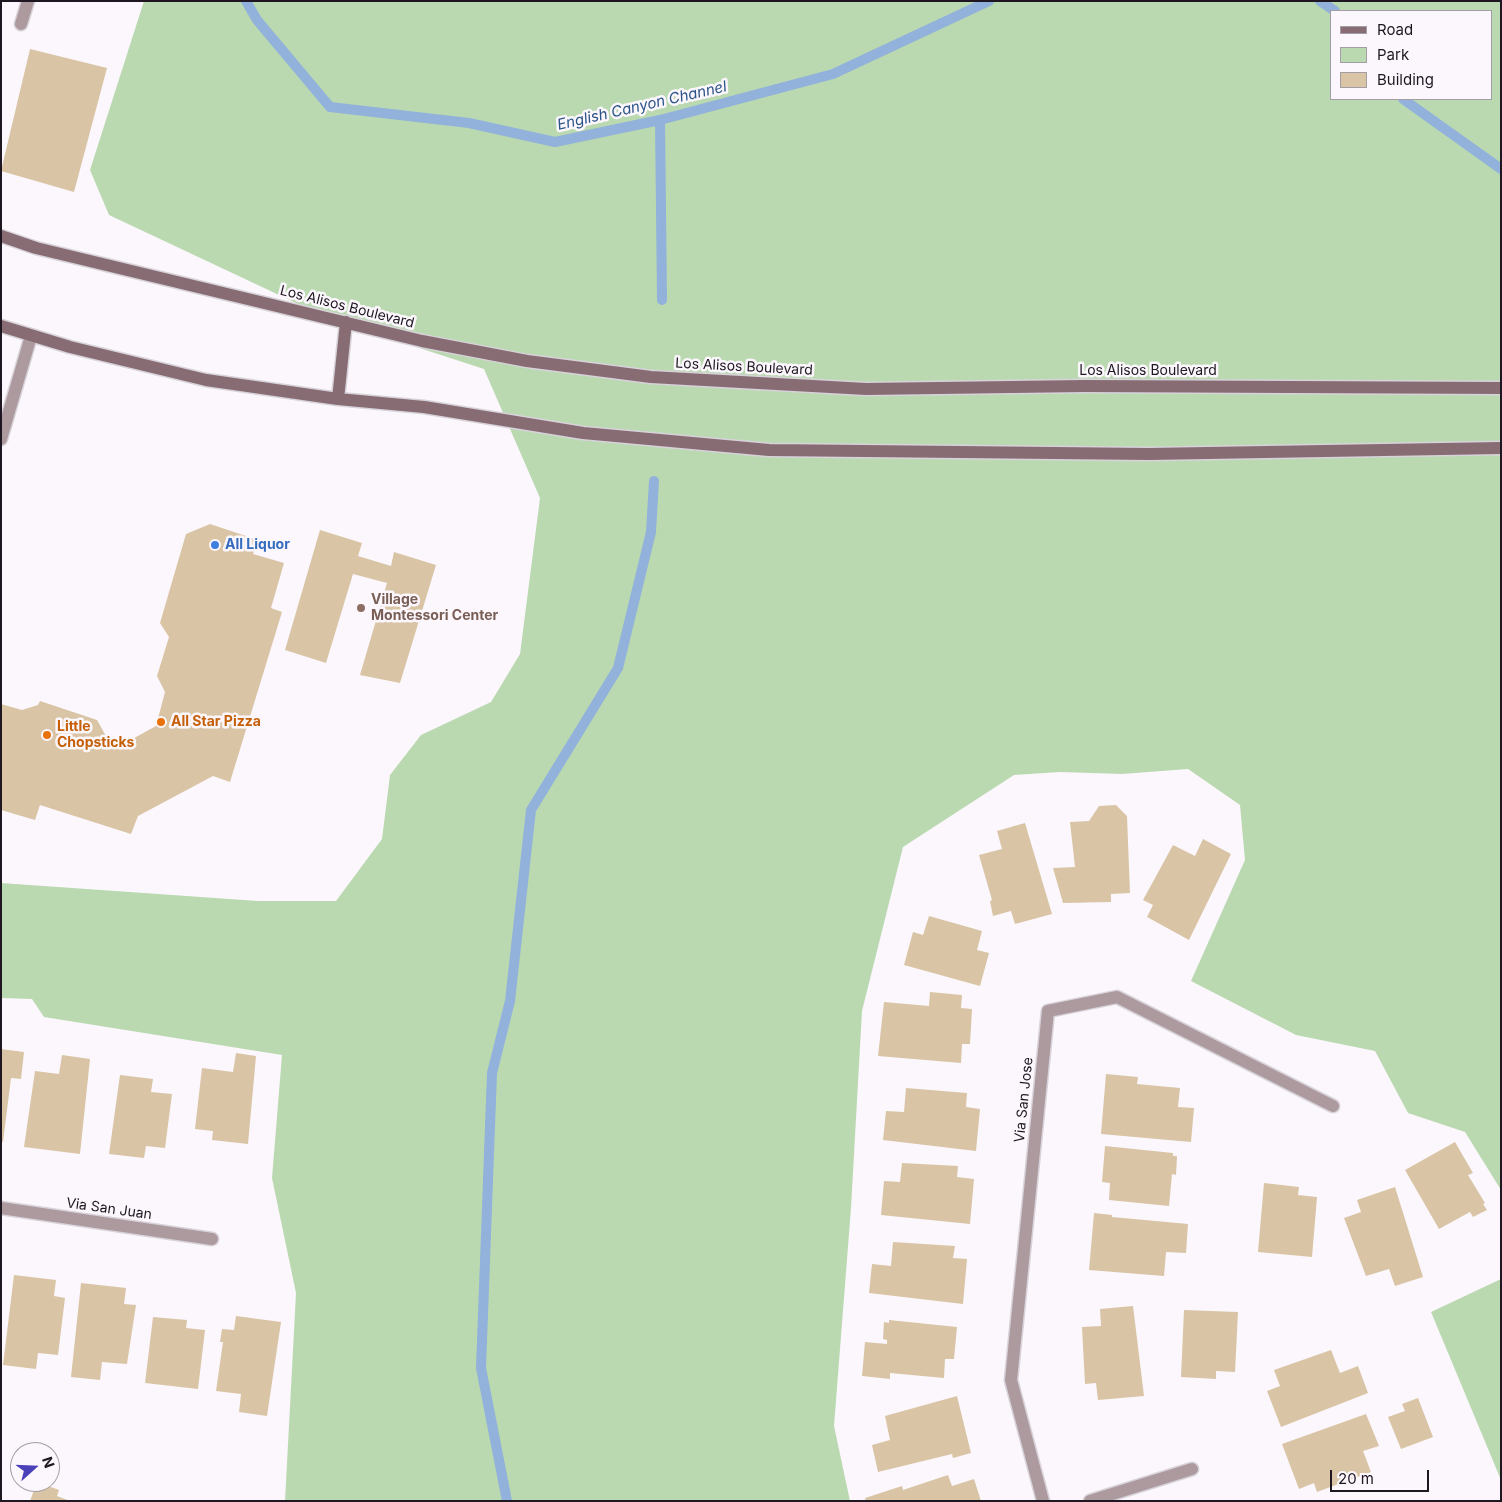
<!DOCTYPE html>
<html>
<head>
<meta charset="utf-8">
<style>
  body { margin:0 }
  #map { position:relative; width:1502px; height:1502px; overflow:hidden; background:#fcf7fd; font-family:Inter,sans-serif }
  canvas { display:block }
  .frame { position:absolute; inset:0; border:2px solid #1e1620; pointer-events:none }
  .legend { position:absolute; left:1330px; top:10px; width:162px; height:90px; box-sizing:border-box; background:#fcf7fd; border:1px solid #a39da5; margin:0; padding:6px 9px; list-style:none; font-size:15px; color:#1e1620 }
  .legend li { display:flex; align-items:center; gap:10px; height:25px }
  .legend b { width:25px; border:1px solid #a39da5 }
  .north { position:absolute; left:10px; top:1442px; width:50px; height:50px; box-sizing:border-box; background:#fcf7fd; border:1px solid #a39da5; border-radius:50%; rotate:70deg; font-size:14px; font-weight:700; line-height:20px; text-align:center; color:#1e1620 }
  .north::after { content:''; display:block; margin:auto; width:18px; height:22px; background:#4b41b8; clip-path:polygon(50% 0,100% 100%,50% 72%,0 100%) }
  .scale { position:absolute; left:1330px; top:1470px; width:99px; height:22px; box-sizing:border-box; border:2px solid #1e1620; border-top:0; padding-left:6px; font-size:15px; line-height:18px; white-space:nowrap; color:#1e1620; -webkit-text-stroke:4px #fcf7fd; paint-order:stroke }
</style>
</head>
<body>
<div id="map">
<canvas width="1502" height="1502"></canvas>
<div class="frame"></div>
<ul class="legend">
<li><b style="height:6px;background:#876d73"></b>Road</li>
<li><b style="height:14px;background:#bad9b1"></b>Park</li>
<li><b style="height:14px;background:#d9c5a5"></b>Building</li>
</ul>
<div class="north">N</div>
<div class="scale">20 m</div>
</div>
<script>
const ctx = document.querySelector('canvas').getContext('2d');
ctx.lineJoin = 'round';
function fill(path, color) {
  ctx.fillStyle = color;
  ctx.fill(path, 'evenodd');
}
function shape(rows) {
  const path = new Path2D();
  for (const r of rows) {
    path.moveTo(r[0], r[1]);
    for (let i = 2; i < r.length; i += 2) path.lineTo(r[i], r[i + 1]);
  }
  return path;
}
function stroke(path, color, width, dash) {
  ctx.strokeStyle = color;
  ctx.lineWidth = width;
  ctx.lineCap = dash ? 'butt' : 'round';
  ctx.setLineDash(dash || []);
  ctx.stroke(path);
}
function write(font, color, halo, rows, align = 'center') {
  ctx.font = font + ' Inter,sans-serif';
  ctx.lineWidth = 5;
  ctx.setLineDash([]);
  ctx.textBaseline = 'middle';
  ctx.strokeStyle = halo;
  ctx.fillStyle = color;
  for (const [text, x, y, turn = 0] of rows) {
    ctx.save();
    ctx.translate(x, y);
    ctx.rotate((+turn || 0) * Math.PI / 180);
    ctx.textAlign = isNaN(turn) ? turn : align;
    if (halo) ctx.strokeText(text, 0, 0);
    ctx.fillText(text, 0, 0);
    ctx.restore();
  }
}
const green = shape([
  [144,1,1501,1,1501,1190,1465,1132,1408,1113,1375,1051,1296,1035,1191,981,1245,860,1240,805,1188,769,1122,774,1060,772,1014,775,903,847,862,1011,851,1208,834,1426,850,1501,285,1501,296,1293,272,1178,282,1055,44,1017,32,999,1,998,1,883,258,901,336,901,382,839,390,775,421,735,491,702,520,654,540,498,484,369,330,319,109,215,90,170],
  [1331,11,1491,11,1491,99,1331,99],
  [1501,1279,1501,1480,1431,1312]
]);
const stream = shape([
  [246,1,257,20,330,107,469,123,555,142,660,120,833,74,989,1],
  [1320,1,1335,11],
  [1403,99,1501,169],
  [660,120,662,300],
  [507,1501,481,1368,492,1073,510,1001,531,810,618,668,651,532,654,481]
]);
const building = shape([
  [30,49,107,68,74,192,1,171],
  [210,524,258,540,253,554,284,563,271,608,282,612,230,782,213,776,138,816,131,834,40,805,35,820,1,810,1,704,22,710,38,705,40,701,97,720,106,736,127,742,156,726,165,692,157,676,169,637,160,623,186,534],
  [320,530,362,543,358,556,391,566,394,552,436,565,400,683,360,675,387,583,353,574,326,663,285,650],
  [1116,805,1127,816,1130,893,1111,894,1111,902,1063,903,1053,868,1075,867,1070,822,1089,821,1099,806],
  [1025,823,1052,914,1015,924,1011,911,993,916,990,901,992,900,979,855,1002,849,997,831],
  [1203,839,1231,854,1189,940,1147,917,1153,905,1143,900,1173,845,1195,856],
  [929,916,982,931,977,950,989,953,980,986,904,965,913,932,923,935],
  [930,992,962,995,961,1008,972,1009,970,1044,962,1044,961,1063,878,1056,884,1002,929,1006],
  [1,1049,24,1052,21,1079,11,1078,3,1142,1,1141],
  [236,1053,256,1056,248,1144,212,1140,213,1131,195,1129,202,1068,233,1072],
  [62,1055,90,1059,80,1154,24,1147,35,1071,59,1074],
  [1106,1074,1138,1077,1137,1084,1180,1088,1178,1107,1194,1108,1191,1142,1101,1134],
  [120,1075,153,1079,151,1092,172,1094,165,1148,146,1146,144,1158,109,1154],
  [906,1088,967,1093,966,1107,980,1109,976,1151,883,1140,886,1111,904,1112],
  [1455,1142,1473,1173,1468,1175,1485,1203,1483,1204,1487,1210,1473,1217,1470,1212,1439,1229,1405,1170],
  [1105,1146,1173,1153,1173,1156,1177,1156,1176,1175,1172,1174,1169,1206,1109,1200,1110,1183,1102,1182],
  [902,1163,958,1166,957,1177,974,1179,970,1224,881,1215,884,1181,900,1182],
  [1264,1183,1299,1187,1298,1195,1317,1197,1312,1257,1258,1252],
  [1395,1187,1423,1277,1395,1286,1389,1269,1366,1276,1344,1218,1361,1212,1357,1200],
  [1094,1213,1112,1215,1112,1217,1188,1224,1186,1253,1166,1252,1164,1276,1089,1270],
  [893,1242,955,1246,953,1258,967,1259,963,1304,869,1293,872,1264,891,1266],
  [14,1275,56,1280,54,1296,65,1298,58,1355,38,1353,36,1369,3,1365],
  [81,1283,126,1288,124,1304,136,1305,127,1364,102,1362,100,1380,71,1377],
  [1133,1306,1144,1396,1098,1400,1096,1383,1085,1384,1082,1327,1101,1326,1100,1309],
  [1184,1310,1238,1312,1235,1372,1216,1371,1216,1379,1181,1377],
  [236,1316,281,1322,267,1416,239,1412,241,1394,216,1391,223,1342,220,1342,222,1329,234,1330],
  [153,1317,187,1320,186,1328,205,1330,198,1389,145,1383],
  [889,1320,957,1327,954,1359,945,1359,944,1378,890,1373,890,1379,862,1376,865,1342,887,1344,887,1340,883,1339,884,1322,889,1323],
  [1331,1350,1340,1373,1358,1366,1368,1393,1281,1427,1267,1391,1280,1386,1274,1370],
  [957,1396,971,1453,953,1458,952,1454,878,1472,872,1445,890,1440,885,1416],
  [1418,1398,1433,1437,1401,1449,1388,1417,1405,1411,1402,1404],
  [1366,1414,1379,1446,1363,1451,1371,1472,1317,1492,1314,1483,1299,1489,1282,1444],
  [948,1475,952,1486,974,1479,981,1501,866,1501,865,1498,902,1486,903,1490],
  [37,1482,59,1490,57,1496,70,1501,30,1501]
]);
const service = shape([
  [21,24,28,1],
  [1,439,31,336]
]);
const minor = shape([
  [1,1208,212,1239],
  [1043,1501,1011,1380,1048,1011,1117,997,1333,1106],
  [1090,1501,1192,1469]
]);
const secondary = shape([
  [1,236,36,248,422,341,527,361,651,377,866,389,1084,386,1501,388],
  [1,326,70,347,206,380,338,399,424,407,583,433,769,450,1149,454,1501,448],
  [338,399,346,322]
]);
const markers = [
  [215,545,5,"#3f7fe0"],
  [361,608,5,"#8d6e63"],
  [161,722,5,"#e8710a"],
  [47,735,5,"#e8710a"]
];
const streetNames = [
  ["Los Alisos Boulevard",347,307,14],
  ["Los Alisos Boulevard",744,367,3],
  ["Los Alisos Boulevard",1148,371],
  ["Via San Jose",1024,1100,-84],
  ["Via San Juan",109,1209,8]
];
const shopNames = [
  ["All Liquor",225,545]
];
const educationNames = [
  ["Village",371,600],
  ["Montessori Center",371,616]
];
const foodNames = [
  ["All Star Pizza",171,722],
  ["Little",57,727],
  ["Chopsticks",57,743]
];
const waterNames = [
  ["English Canyon Channel",642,106,-13]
];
fill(green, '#bad9b1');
stroke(stream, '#92b1db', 10);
fill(building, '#d9c5a5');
stroke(service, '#d8d3da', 15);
stroke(minor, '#d8d3da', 15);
stroke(secondary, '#d8d3da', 15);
stroke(service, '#ac9a9e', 12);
stroke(minor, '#ac9a9e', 12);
stroke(secondary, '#876d73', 12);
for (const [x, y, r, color] of markers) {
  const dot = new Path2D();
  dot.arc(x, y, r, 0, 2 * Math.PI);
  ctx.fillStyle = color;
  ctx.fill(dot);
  stroke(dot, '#fcf7fd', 2);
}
write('14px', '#1e1620', '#fcf7fd', streetNames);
write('bold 14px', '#366cbe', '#fcf7fd', shopNames, 'left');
write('bold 14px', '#785e54', '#fcf7fd', educationNames, 'left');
write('bold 14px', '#c56008', '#fcf7fd', foodNames, 'left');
write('italic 15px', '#2a5488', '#fcf7fd', waterNames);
</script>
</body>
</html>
